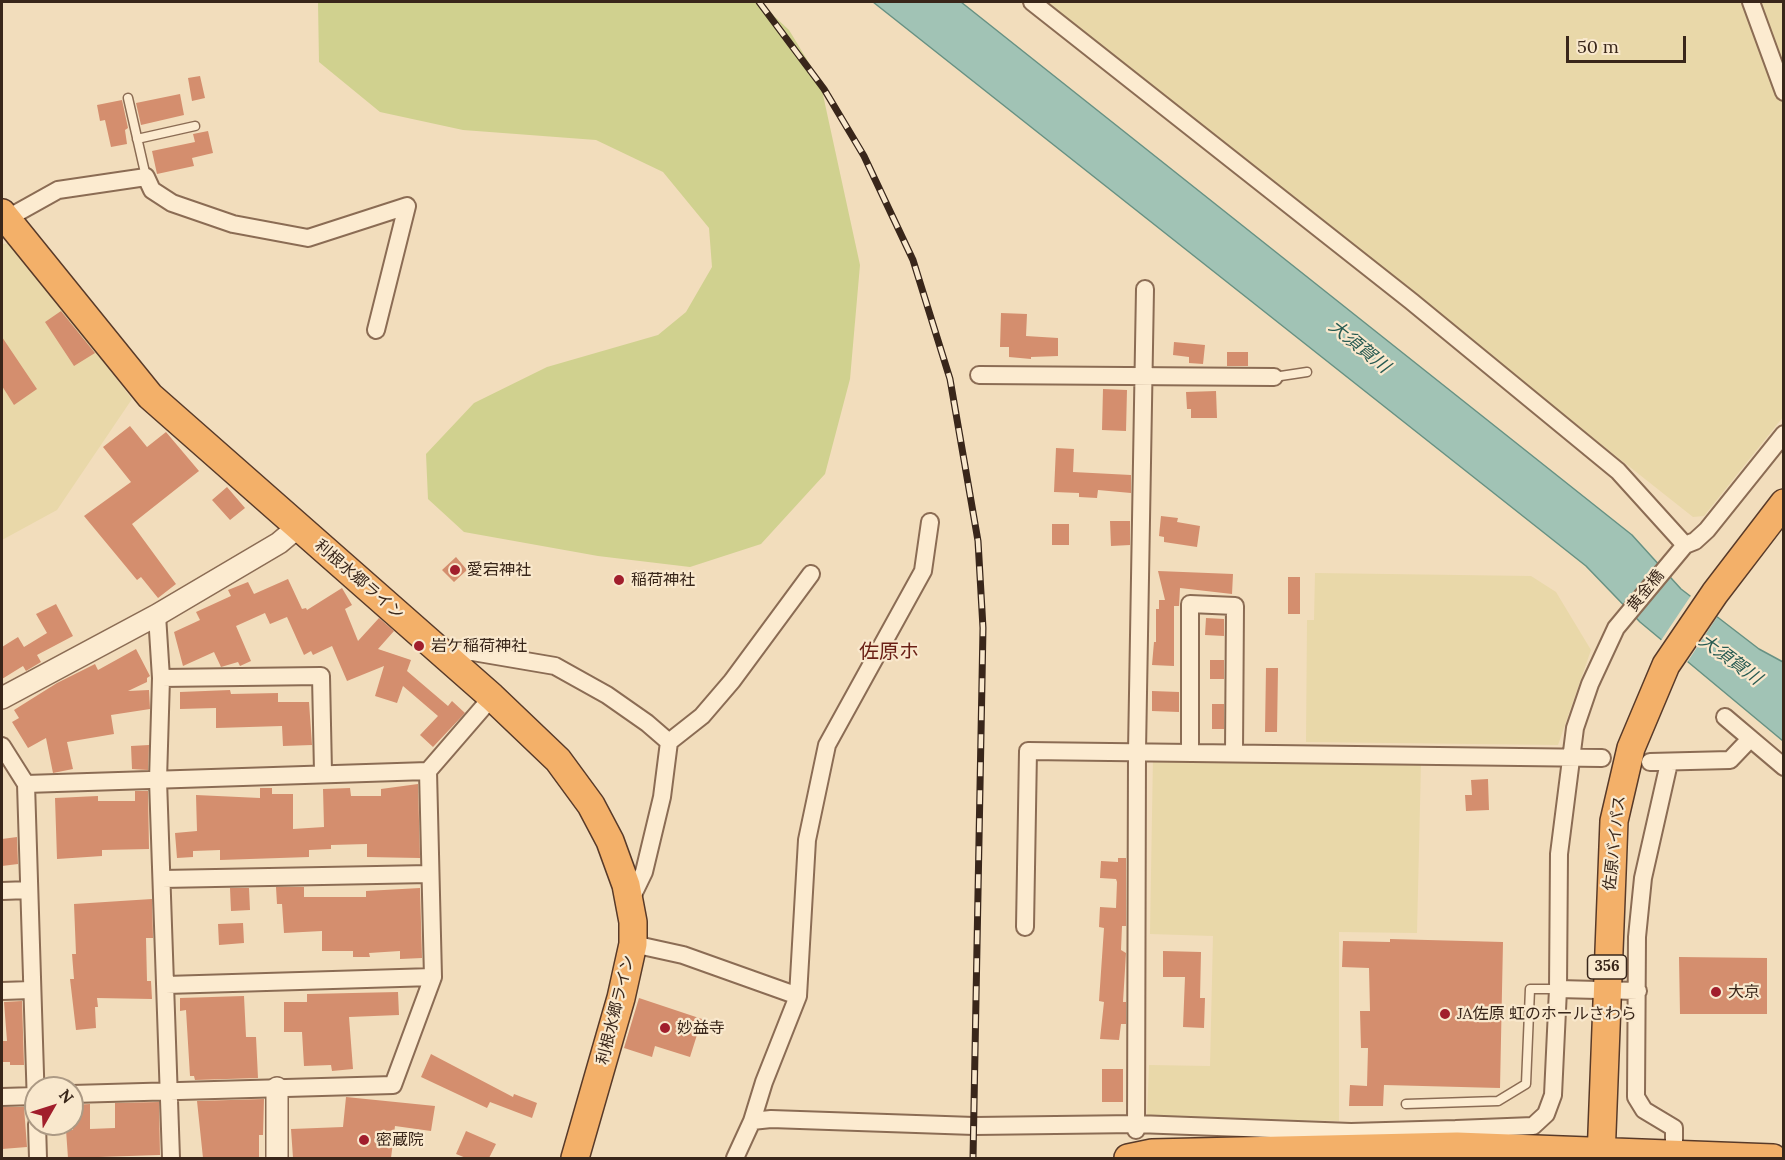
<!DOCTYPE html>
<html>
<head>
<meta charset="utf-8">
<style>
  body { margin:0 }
  #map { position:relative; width:1785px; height:1160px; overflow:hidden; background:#f2ddbc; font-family:Lora,serif }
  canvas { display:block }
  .frame { position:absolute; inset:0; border:3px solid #39261a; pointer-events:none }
  .north { position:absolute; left:24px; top:1076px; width:60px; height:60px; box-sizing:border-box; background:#f9e8cd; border:2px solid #ac9a85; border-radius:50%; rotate:51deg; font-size:16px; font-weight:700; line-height:24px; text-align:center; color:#39261a }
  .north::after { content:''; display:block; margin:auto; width:21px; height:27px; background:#a11e2c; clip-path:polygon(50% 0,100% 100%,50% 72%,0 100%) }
  .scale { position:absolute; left:1566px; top:36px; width:120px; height:27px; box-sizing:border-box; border:3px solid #39261a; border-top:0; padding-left:8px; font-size:18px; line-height:21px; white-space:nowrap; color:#39261a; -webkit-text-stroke:4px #f9e8cd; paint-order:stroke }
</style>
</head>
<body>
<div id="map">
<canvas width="1785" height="1160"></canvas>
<div class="frame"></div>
<div class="north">N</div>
<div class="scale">50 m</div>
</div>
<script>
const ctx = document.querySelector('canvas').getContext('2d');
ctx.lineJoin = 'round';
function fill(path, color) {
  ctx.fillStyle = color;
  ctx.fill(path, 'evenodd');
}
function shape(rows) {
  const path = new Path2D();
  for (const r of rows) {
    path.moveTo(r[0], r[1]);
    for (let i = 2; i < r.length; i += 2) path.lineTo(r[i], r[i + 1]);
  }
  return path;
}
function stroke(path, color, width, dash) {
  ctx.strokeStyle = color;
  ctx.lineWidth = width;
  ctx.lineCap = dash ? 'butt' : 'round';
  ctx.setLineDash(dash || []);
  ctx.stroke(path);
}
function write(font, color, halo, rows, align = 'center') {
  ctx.font = font + ' Lora,"Noto Sans JP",serif';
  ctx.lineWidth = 4.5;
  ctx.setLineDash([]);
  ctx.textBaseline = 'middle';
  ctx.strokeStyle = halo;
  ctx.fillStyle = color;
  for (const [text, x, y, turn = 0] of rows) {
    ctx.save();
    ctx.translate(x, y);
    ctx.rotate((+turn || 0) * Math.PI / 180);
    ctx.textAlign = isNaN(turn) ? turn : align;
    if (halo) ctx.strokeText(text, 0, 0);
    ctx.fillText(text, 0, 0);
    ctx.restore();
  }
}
const farmland = shape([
  [1042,2,1783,2,1783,417,1704,516,1693,517],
  [13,243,132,399,57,510,2,540,2,244],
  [1315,573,1531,576,1556,592,1591,650,1558,745,1306,742,1307,620,1314,620],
  [1153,756,1421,763,1417,933,1339,932,1339,1121,1147,1116,1149,1065,1210,1066,1213,936,1150,934]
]);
const green = shape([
  [318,2,759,2,789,30,820,81,860,265,850,379,825,474,761,544,690,567,598,556,464,532,428,499,426,454,474,403,547,367,658,335,686,312,712,267,709,228,663,172,596,140,463,130,380,112,319,62]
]);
const water = shape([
  [873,2,961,2,1632,535,1681,589,1759,649,1783,662,1783,741,1640,622,1586,566,873,2]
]);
const pier = shape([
  [1692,594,1719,614,1686,664,1660,642]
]);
const building = shape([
  [200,76,205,98,192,101,188,78],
  [180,94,184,115,141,125,136,103],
  [122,100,128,128,125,130,127,144,111,147,105,120,100,121,97,105],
  [208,131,213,153,192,158,194,166,157,174,152,151,195,142,193,134],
  [61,311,95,353,74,366,45,322],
  [1001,313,1027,314,1026,336,1058,338,1058,356,1031,357,1031,359,1009,357,1009,347,1000,347],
  [2,337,37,389,14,405,2,386],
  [1174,342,1205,345,1203,364,1189,363,1189,357,1173,355],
  [1227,352,1248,352,1248,366,1227,366],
  [1103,389,1127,390,1126,431,1102,430],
  [1216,391,1217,418,1191,418,1191,409,1187,409,1186,392],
  [130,426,147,447,166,432,199,471,132,524,176,584,158,598,141,577,137,580,84,516,131,482,103,447],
  [1056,448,1074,449,1073,472,1131,475,1131,493,1098,490,1097,498,1079,497,1079,493,1054,492],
  [227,487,245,508,230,520,212,500],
  [1161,516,1178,518,1177,522,1200,526,1197,547,1164,542,1164,537,1159,536],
  [1110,521,1130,521,1130,545,1111,546],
  [1052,524,1069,524,1069,545,1052,545],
  [456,557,467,570,454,582,442,570],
  [1158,571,1233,574,1232,594,1180,588,1179,606,1174,606,1174,666,1152,665,1154,642,1156,642,1156,609,1159,609,1159,600,1165,600],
  [1288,577,1300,577,1300,614,1288,614],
  [288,579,302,609,306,608,307,610,342,588,352,605,345,609,358,641,379,618,394,631,378,649,411,660,407,671,448,706,452,701,465,713,433,747,420,735,438,716,403,686,397,703,375,696,384,666,347,681,332,646,313,655,311,651,304,655,287,617,270,624,265,613,236,626,251,661,240,666,238,662,221,667,214,652,183,666,174,632,200,620,196,612,231,596,228,590,248,582,254,594],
  [56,604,73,636,37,655,41,662,26,671,23,666,2,679,2,647,18,637,24,647,47,633,36,614],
  [1206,618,1224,619,1224,636,1205,635],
  [136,649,150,676,147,678,147,682,128,691,149,690,150,709,111,715,114,734,67,742,73,769,53,773,46,738,28,748,12,722,19,718,14,710,57,683,95,664,98,670],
  [1210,660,1224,660,1224,679,1210,679],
  [1266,668,1278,668,1277,732,1265,732],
  [230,690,231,694,278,693,278,702,309,702,312,745,283,746,282,726,216,728,216,708,180,709,180,692],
  [1152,691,1179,692,1179,712,1152,711],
  [1212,704,1224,704,1224,729,1212,729],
  [149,745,148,770,132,769,131,746],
  [1488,779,1489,810,1466,811,1465,795,1472,795,1471,780],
  [418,784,420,858,367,857,367,844,331,845,331,849,309,850,309,857,220,860,220,850,193,851,193,857,177,858,175,833,197,831,196,795,260,798,260,788,272,788,272,794,293,794,293,829,324,827,323,789,350,788,351,796,381,796,381,789],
  [135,791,148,791,149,849,102,850,102,856,57,859,55,798,98,796,98,801,135,801],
  [17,837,18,864,2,866,2,839],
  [1118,858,1126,858,1126,926,1122,926,1121,950,1126,953,1123,1002,1126,1002,1126,1024,1121,1024,1119,1040,1100,1039,1104,1002,1099,1001,1104,928,1099,927,1100,907,1116,908,1117,882,1116,879,1100,878,1101,861,1118,862],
  [276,887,304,887,304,897,366,897,366,891,420,888,422,958,400,959,400,951,369,953,370,957,353,957,353,951,322,951,322,931,284,933,282,904,277,904],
  [230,888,249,888,250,910,231,911],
  [152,899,153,938,146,938,147,981,151,981,152,999,97,998,98,1007,95,1007,96,1028,76,1030,70,979,74,979,72,954,76,954,74,904],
  [243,923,244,943,219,945,218,924],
  [1390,939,1503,942,1500,1088,1384,1085,1383,1106,1349,1106,1350,1085,1367,1086,1368,1048,1361,1048,1360,1011,1370,1011,1369,968,1342,967,1343,941,1390,942],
  [1163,951,1201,952,1200,998,1205,998,1204,1028,1183,1027,1185,977,1163,977],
  [1679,957,1767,958,1767,1014,1680,1014],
  [398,992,399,1015,349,1017,353,1069,332,1071,331,1065,304,1066,302,1032,284,1032,284,1002,307,1002,307,994],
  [244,996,246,1037,256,1037,258,1078,195,1080,194,1076,190,1076,186,1010,180,1011,180,998],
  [639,998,702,1019,690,1057,655,1046,652,1057,624,1048],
  [22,1001,24,1065,10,1065,10,1062,2,1062,2,1041,7,1041,4,1002],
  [431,1054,513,1097,514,1094,537,1103,532,1118,490,1102,487,1108,421,1077],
  [1102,1069,1123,1069,1123,1102,1102,1102],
  [346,1097,435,1106,431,1131,395,1126,391,1158,293,1158,291,1129,343,1127],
  [264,1099,263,1135,259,1135,259,1158,203,1158,197,1101],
  [159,1102,160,1155,68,1158,66,1130,73,1130,72,1105,90,1104,90,1129,115,1128,115,1103],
  [2,1107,24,1107,27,1147,2,1149],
  [466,1131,496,1144,489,1158,466,1158,456,1154]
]);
const service = shape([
  [128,98,146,177],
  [137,139,195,126],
  [1274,377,1307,372],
  [1406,1104,1498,1101,1526,1084,1530,989,1558,989]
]);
const minor = shape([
  [1032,2,1411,301,1618,471,1685,545,1616,628,1590,684,1575,728,1559,854,1558,989,1553,1095,1546,1114,1533,1126,1456,1129,1457,1146],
  [1751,2,1784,92],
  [6,219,58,190,146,177,152,190,172,203,233,224,308,238,407,206,376,330],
  [979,375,1274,377],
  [1685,545,1695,541,1707,530,1784,434],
  [157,615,161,678,158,780,171,1158],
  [444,655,473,652,555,666,607,695,647,723,669,742,662,797,644,872,630,901],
  [161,678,321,676,323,772],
  [1725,717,1784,767],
  [669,742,702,716,732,681,811,574],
  [2,746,26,784,428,771,492,697],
  [1190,752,1190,604,1235,606,1234,752],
  [1650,762,1730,760,1750,739],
  [1669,763,1643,878,1637,937,1636,1097,1644,1110,1674,1128,1674,1154],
  [26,784,36,1106],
  [162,879,430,874],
  [2,891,29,890],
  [1025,927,1028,751,1602,758],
  [633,944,683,955,798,996],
  [166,985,433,977],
  [1558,989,1638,991],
  [2,991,31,990],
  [72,1094,393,1085,433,977,428,771],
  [2,1097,36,1096],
  [752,1121,764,1082,798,996,807,840,827,745,923,571,930,522],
  [37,1124,38,1158],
  [1136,1130,1137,751,1145,289],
  [735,1158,752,1121,771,1119,974,1126,1137,1124,1351,1132,1456,1129]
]);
const tertiary = shape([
  [2,698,157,615,279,543,298,527],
  [277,1088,277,1158]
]);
const trunk = shape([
  [2,213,150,396,492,697,558,760,591,805,610,841,626,885,633,922,633,944,621,998,575,1158],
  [1128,1158,1152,1153,1457,1146,1773,1158],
  [1601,1158,1614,821,1631,748,1666,665,1715,593,1784,503]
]);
const rail = shape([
  [759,2,824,89,864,156,913,260,950,379,978,541,983,628,973,1158]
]);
const markers = [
  [455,570,6,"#a11e2c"],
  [619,580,6,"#a11e2c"],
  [419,646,6,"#a11e2c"],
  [1716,992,6,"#a11e2c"],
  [1445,1014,6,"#a11e2c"],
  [665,1028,6,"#a11e2c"],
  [364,1140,6,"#a11e2c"]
];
const shields = [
  [1607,967,39]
];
const shieldNames = [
  ["356",1607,967]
];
const poiNames = [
  ["愛宕神社",467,570],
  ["稲荷神社",631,580],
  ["岩ケ稲荷神社",431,646],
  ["大京",1728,992],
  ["JA佐原 虹のホールさわら",1457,1014],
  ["妙益寺",677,1028],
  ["密蔵院",376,1140]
];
const streetNames = [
  ["利根水郷ライン",359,580,41],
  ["黄金橋",1646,591,-51],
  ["佐原バイパス",1615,843,-84],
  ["利根水郷ライン",616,1010,-76]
];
const waterNames = [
  ["大須賀川",1359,347,39],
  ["大須賀川",1730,660,36]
];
const quarterNames = [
  ["佐原ホ",889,652]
];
fill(farmland, '#e9d8a9');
fill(green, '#d0d18f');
fill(water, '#a1c3b5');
stroke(water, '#679183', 1.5);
fill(pier, '#f2ddbc');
fill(building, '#d48e6e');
stroke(service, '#8b6c54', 11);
stroke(minor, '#8b6c54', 20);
stroke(tertiary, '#8b6c54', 24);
stroke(trunk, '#583a29', 30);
stroke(service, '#fcebd0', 8);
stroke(minor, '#fcebd0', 16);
stroke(tertiary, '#fcebd0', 21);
stroke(trunk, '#f3b069', 27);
stroke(rail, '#39261a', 7);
stroke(rail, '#f9e8cd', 4.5, [14]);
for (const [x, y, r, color] of markers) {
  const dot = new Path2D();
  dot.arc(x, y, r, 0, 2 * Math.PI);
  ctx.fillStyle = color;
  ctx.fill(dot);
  stroke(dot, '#f9e8cd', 2);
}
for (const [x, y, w] of shields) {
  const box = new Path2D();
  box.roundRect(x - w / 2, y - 12, w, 24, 4.5);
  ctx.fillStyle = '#f9e8cd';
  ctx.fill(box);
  stroke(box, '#39261a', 1.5);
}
write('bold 15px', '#39261a', null, shieldNames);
write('16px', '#39261a', '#f9e8cd', poiNames, 'left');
write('16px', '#39261a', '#f9e8cd', streetNames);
write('italic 18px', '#285b52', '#f9e8cd', waterNames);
write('20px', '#6a1f15', '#f9e8cd', quarterNames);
</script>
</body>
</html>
